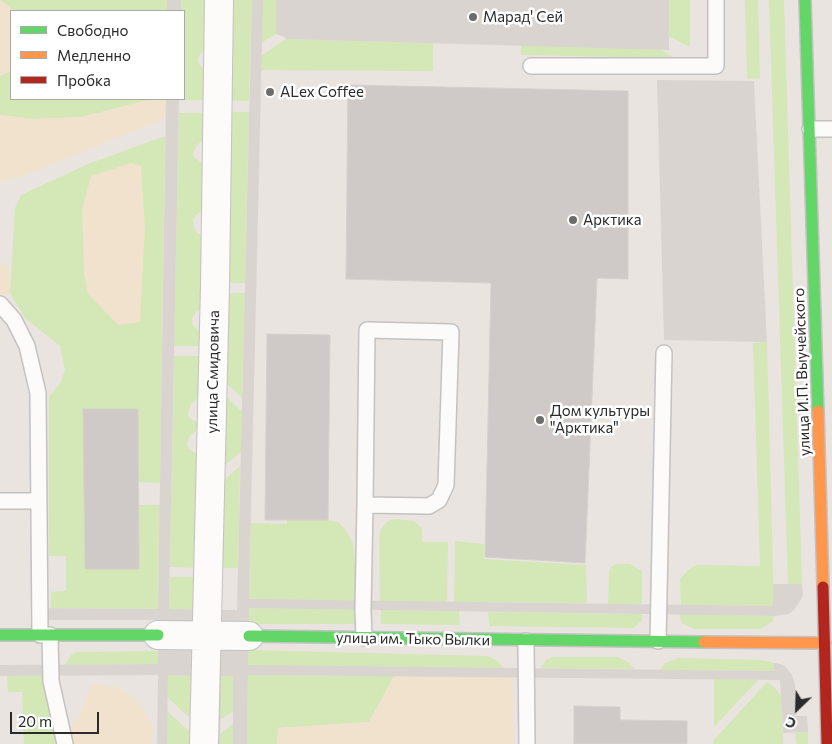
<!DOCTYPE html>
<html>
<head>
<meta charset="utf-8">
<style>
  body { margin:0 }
  #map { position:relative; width:832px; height:744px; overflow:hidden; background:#eae4e0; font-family:Commissioner,sans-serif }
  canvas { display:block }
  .legend { position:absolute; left:10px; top:10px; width:175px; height:90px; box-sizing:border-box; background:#fff; border:1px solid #aaa; margin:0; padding:6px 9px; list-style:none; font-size:15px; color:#2b2b2b }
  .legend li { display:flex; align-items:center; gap:10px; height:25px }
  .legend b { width:25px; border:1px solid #aaa }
  .north { position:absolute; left:772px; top:684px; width:50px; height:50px; -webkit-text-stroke:4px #fff; paint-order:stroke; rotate:204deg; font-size:14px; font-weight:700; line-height:20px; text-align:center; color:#2b2b2b }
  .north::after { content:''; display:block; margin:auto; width:18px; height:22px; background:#2b2b2b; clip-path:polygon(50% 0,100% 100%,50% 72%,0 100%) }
  .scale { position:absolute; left:10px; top:712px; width:89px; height:22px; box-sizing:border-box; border:2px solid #2b2b2b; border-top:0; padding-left:6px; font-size:15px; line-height:18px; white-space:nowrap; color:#2b2b2b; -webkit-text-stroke:4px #fff; paint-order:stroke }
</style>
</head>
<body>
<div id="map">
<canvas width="832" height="744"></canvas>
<ul class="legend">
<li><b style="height:6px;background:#63d668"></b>Свободно</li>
<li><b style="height:6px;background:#ff974d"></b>Медленно</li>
<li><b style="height:6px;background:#b3261e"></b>Пробка</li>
</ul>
<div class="north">С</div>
<div class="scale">20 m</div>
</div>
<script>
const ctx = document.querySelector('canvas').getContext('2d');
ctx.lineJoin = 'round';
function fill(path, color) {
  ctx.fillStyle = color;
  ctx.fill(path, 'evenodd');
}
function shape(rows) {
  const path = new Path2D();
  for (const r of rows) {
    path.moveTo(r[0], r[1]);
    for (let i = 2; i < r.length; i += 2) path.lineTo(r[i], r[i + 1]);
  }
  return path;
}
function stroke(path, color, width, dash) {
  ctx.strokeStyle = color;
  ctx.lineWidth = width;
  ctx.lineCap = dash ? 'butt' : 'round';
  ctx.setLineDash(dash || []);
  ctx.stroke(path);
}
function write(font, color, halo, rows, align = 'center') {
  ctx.font = font + ' Commissioner,sans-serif';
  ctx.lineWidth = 5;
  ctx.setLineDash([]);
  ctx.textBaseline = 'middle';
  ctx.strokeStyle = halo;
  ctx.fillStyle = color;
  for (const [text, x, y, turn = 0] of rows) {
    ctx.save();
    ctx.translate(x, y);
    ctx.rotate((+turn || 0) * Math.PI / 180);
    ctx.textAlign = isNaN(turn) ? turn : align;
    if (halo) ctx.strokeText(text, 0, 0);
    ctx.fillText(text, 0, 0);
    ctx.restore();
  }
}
const green = shape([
  [0,0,167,0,167,11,14,11],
  [181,0,205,0,204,50,200,54,198,59,198,63,204,69,204,100,179,100,179,99,184,99,184,11,181,11],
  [232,0,252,0,249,101,230,101],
  [263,0,276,0,276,34,261,43],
  [669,0,690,0,690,45,687,46,669,36],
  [745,0,758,0,760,78,747,79],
  [769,0,784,0,802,584,788,584],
  [286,39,433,43,433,71,260,70,261,56],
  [521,45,660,49,674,58,521,55],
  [11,71,11,99,152,99,82,117,33,119,0,115,0,76],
  [230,112,249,112,245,283,227,283],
  [179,113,204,113,203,141,198,144,193,153,194,157,203,164,202,211,196,215,193,221,195,231,202,236,201,309,196,312,192,318,192,324,200,332,200,346,174,346],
  [165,136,160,483,139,482,138,409,83,410,85,569,139,569,139,505,160,505,158,609,51,608,51,592,66,591,66,556,49,556,49,397,61,382,65,370,60,346,25,318,10,293,15,208,21,195,88,164],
  [227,293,245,293,242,398,225,382],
  [767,342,774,606,681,605,680,579,689,569,697,565,760,566,753,343],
  [174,356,200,356,199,397,191,404,188,413,189,418,199,423,199,429,190,435,187,445,189,449,199,455,197,568,170,567],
  [225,395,242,412,241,452,224,466],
  [240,466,238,568,222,568,224,480],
  [397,519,414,521,420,526,422,529,422,542,448,542,447,602,380,601,379,537,381,529,386,523,390,520],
  [287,520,328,520,338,522,345,529,353,543,356,573,358,601,249,600,251,523,287,524],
  [455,541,484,544,484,559,586,565,587,603,454,602],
  [617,564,630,564,642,571,642,604,608,604,609,571,612,566],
  [170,577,197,577,196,609,169,609],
  [249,608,354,609,355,624,249,624],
  [381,610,459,611,460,625,381,624],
  [488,612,642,614,642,620,634,628,489,626],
  [679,614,774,616,772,622,761,629,694,629,682,623],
  [248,650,487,656,496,660,504,668,248,666],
  [158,651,158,664,65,665,71,655,76,652],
  [552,657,618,657,628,662,635,669,540,668,546,660],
  [678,658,763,660,774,663,775,671,660,670,665,663],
  [45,675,56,744,24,744,22,692,8,692,7,676],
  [168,675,191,676,191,719,167,697],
  [248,675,394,676,369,722,278,728,277,744,247,744],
  [220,676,234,676,233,711,220,720],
  [714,679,758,680,714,727],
  [767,682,774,687,781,696,783,744,713,744,713,741],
  [167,711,191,733,191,744,167,744],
  [233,724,233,744,220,744,220,734],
  [808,732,808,744,796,744,795,733]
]);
const sand = shape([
  [0,0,14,11,11,11,11,71,0,76],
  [152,99,166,99,166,118,26,175,0,182,0,115,33,119,82,117],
  [131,163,141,166,145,228,140,322,118,325,88,294,84,273,82,209,91,176],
  [0,264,9,265,10,293,0,297],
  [394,676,512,677,514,744,277,744,278,728,369,722],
  [92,684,120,688,140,702,153,727,152,744,57,744,79,717]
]);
const plaza = shape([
  [167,0,181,0,181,11,167,11],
  [252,0,263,0,249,599,773,606,773,584,802,584,803,596,794,610,788,614,774,616,249,608,248,665,774,671,774,663,777,663,785,666,792,675,795,685,796,716,807,716,808,732,783,733,780,680,248,675,247,744,233,744,233,676,221,676,220,744,191,744,191,676,168,675,167,744,157,744,158,675,0,676,0,665,158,664,158,620,39,620,39,608,158,609,166,99,179,99,169,609,237,610],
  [276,0,669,0,669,50,286,39,283,36,276,34],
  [657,80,754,81,767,342,664,340]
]);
const building = shape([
  [348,85,628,91,628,279,597,278,585,563,485,557,491,283,346,279,348,85],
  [267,334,330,335,328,520,265,520,267,334],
  [83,409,138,409,139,569,85,569,83,409],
  [574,706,620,707,620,720,687,721,687,744,574,744,574,706]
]);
const lane = shape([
  [531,66,716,66,716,0],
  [810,129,832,129],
  [0,304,14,320,27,346,38,393,40,635],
  [0,501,39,501],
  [50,635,51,681,65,744],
  [364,638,363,610,365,505,367,330,451,332,446,485,439,500,429,506,365,505],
  [526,641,527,744],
  [658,641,664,353]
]);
const street = shape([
  [158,635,249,636],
  [204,744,215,286,219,0]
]);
const fast = shape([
  [805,0,818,411],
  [0,635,158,635],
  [249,636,704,642]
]);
const slow = shape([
  [818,411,823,587],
  [704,642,825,643]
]);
const jam = shape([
  [823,587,827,744]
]);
const markers = [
  [473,17,5,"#6e6c6a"],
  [270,92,5,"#6e6c6a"],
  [573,220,5,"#6e6c6a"],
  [540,420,5,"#6e6c6a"]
];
const poiNames = [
  ["Марад' Сей",483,17],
  ["ALex Coffee",280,92],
  ["Арктика",583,220],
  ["Дом культуры",550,411],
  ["\"Арктика\"",550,428]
];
const streetNames = [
  ["улица Смидовича",213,372,-89],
  ["улица И.П. Выучейского",802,372,-92],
  ["улица им. Тыко Вылки",413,639,1]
];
fill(green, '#d4e7b6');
fill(sand, '#f0e2cd');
fill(plaza, '#dad4d0');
fill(building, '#cfcac7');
stroke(building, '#d5d0cc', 1);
stroke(lane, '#c3c1c2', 18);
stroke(street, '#c3c1c2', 30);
stroke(fast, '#c3c1c2', 14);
stroke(slow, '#c3c1c2', 14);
stroke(jam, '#c3c1c2', 14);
stroke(lane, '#fcfbfa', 15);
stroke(street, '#fcfbfa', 28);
stroke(fast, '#63d668', 11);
stroke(slow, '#ff974d', 11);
stroke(jam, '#b3261e', 11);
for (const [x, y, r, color] of markers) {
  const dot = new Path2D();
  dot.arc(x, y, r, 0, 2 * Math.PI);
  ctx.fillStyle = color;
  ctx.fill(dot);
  stroke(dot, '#fff', 2);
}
write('15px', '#2b2b2b', '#fff', poiNames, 'left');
write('15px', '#2b2b2b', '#fff', streetNames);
</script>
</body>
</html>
